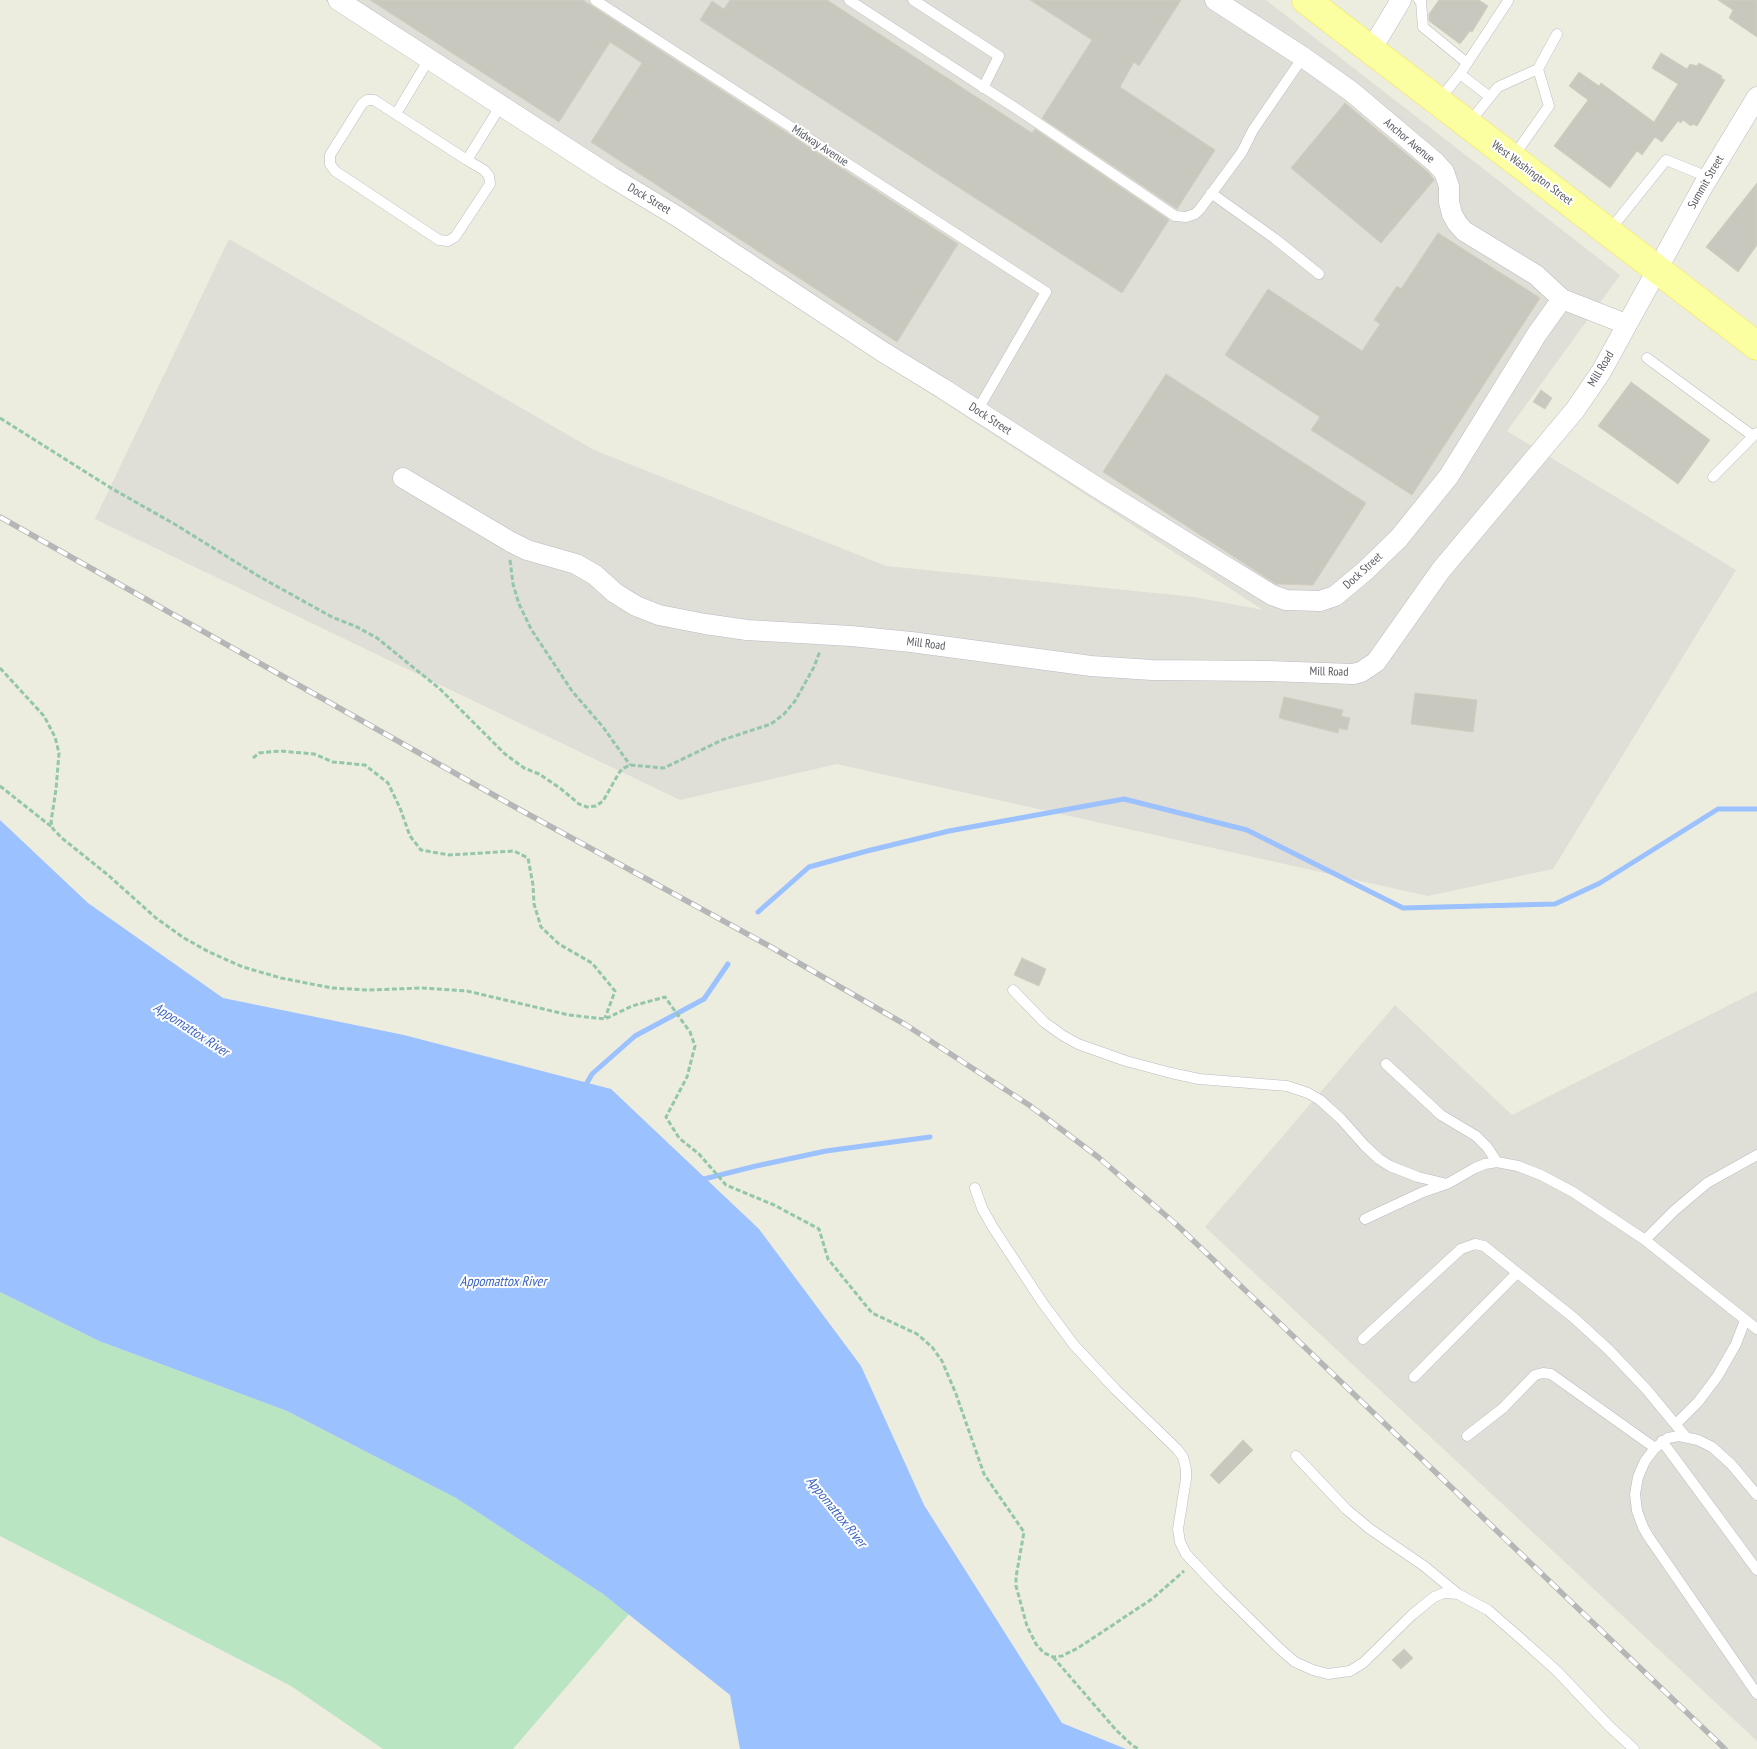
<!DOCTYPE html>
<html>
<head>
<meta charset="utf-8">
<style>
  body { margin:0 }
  canvas { display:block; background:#ececdf }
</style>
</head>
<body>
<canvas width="1757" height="1749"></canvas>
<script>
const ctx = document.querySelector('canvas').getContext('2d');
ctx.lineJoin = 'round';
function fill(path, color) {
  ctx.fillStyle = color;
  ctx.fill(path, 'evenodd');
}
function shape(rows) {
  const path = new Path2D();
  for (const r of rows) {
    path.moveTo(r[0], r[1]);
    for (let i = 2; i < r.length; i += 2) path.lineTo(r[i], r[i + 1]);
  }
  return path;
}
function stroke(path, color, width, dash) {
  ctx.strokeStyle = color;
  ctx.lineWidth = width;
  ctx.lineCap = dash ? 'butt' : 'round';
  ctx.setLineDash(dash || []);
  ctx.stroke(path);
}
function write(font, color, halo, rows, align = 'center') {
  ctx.font = font + ' "PT Sans Narrow",sans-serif';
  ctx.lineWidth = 4;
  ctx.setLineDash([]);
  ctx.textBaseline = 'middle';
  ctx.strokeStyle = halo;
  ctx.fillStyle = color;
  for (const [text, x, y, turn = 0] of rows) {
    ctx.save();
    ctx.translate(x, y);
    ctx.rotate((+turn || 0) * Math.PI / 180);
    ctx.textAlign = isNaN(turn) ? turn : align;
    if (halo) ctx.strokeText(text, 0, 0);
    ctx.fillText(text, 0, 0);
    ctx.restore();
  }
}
const industrial = shape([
  [325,0,1266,0,1620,275,1507,431,1736,570,1553,869,1428,896,837,764,680,800,95,519,229,239,594,450,886,566,1194,597,1263,610],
  [1757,991,1757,1741,1205,1227,1395,1005,1512,1115]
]);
const green = shape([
  [0,1292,99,1341,287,1411,456,1498,603,1594,629,1614,513,1749,383,1749,291,1686,0,1536]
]);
const water = shape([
  [0,820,88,903,223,998,404,1035,611,1089,759,1229,861,1366,924,1505,1062,1723,1126,1749,740,1749,730,1695,603,1594,456,1498,287,1411,99,1341,0,1292]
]);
const stream = shape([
  [758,912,809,867,867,851,949,831,1124,799,1247,830,1403,908,1555,904,1600,883,1718,809,1757,809],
  [584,1088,592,1074,635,1036,704,999,728,964],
  [700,1180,756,1166,826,1151,930,1137]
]);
const building = shape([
  [370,0,583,0,958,244,897,342,591,142,642,63,610,42,559,122,370,0],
  [730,0,827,0,1032,133,1035,129,1169,220,1122,293,700,20,712,1,724,9,730,0],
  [1030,0,1181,0,1139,66,1134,62,1120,87,1215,150,1177,209,1042,118,1092,40,1030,0],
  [1439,0,1479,0,1488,6,1472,32,1470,31,1460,44,1429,21,1429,14,1439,0],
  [1718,0,1757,0,1757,37,1729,18,1733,10,1718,0],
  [1661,53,1687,69,1690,64,1697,66,1699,63,1722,76,1721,78,1725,80,1697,126,1693,124,1691,126,1683,120,1681,123,1678,121,1662,142,1655,137,1642,155,1637,151,1610,188,1554,146,1588,100,1569,86,1579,72,1599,86,1601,83,1654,122,1678,84,1652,68,1661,53],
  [1345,103,1429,173,1434,180,1381,243,1291,168,1345,103],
  [1757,183,1757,245,1738,272,1706,247,1757,183],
  [1438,233,1540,298,1412,495,1311,430,1320,417,1225,355,1268,289,1362,351,1380,324,1374,320,1397,286,1401,289,1438,233],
  [1166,374,1366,503,1313,585,1276,584,1103,472,1166,374],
  [1631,382,1710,440,1678,484,1598,426,1631,382],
  [1541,390,1552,398,1545,409,1533,402,1541,390],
  [1415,693,1477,700,1473,732,1411,724,1415,693],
  [1284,697,1343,710,1341,716,1350,718,1347,730,1339,728,1338,733,1279,718,1284,697],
  [1022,958,1046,969,1039,986,1014,975,1022,958],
  [1243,1440,1253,1450,1219,1484,1210,1475,1243,1440],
  [1404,1649,1413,1658,1401,1669,1392,1660,1404,1649]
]);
const path = shape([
  [0,418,111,488,176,525,260,577,332,617,357,627,377,638,440,689,505,754,524,768,539,774,560,788,579,804,587,807,596,806,603,801,619,773,622,769,630,765,664,768,722,740,771,724,784,714,795,701,814,667,820,651],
  [510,560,513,584,519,604,531,629,572,691,603,727,630,765],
  [0,668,44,716,55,737,59,753,56,789,51,822,53,829,63,839,108,875,156,918,184,938,209,952,243,967,281,978,332,988,368,990,422,988,467,991,569,1015,605,1019,632,1006,665,997,690,1032,695,1046,687,1077,666,1117,679,1138,699,1154,726,1185,774,1205,819,1229,828,1259,872,1313,917,1334,932,1347,942,1361,956,1394,984,1474,1024,1532,1016,1577,1016,1586,1027,1626,1036,1644,1044,1653,1053,1657,1062,1656,1078,1648,1152,1599,1184,1571],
  [253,758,259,753,280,751,314,754,333,762,365,765,388,783,400,808,410,836,421,850,449,855,514,851,528,858,533,885,534,904,541,927,559,944,592,963,615,991,605,1018],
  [0,786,53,828],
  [1053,1657,1116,1730,1133,1746,1139,1749]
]);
const lane = shape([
  [595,0,1046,292,977,411],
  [849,0,1023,113,1175,216,1186,217,1195,214,1200,209,1242,152,1253,130,1303,57],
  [913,0,999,56,983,88],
  [1419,0,1421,1,1423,27,1467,63],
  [1460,74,1508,1],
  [1439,100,1460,74,1490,97],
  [396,114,429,59],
  [1468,124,1498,87,1538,69],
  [1513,157,1549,106,1538,69,1557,34],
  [467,160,374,100,367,100,362,104,330,155,330,164,335,171,439,240,448,241,455,237,490,184,489,176,484,170,467,160,501,105],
  [1211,193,1274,238,1319,274],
  [1609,231,1666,160,1708,177],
  [1647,358,1753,436],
  [1713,477,1756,433],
  [1013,990,1044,1022,1062,1035,1078,1044,1126,1061,1171,1073,1199,1079,1287,1086,1308,1093,1320,1100,1341,1119,1365,1146,1379,1159,1390,1166,1418,1177,1447,1184,1475,1168,1485,1164,1497,1162,1518,1166,1541,1175,1573,1192,1645,1240,1757,1329],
  [1386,1064,1441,1115,1476,1136,1487,1147,1497,1162],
  [975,1188,982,1208,992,1226,1042,1302,1074,1345,1116,1390,1177,1449,1183,1457,1186,1469,1186,1479,1178,1529,1180,1542,1186,1554,1219,1589,1280,1649,1295,1662,1313,1670,1328,1674,1350,1671,1363,1663,1413,1614,1434,1597,1444,1593,1458,1594],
  [1365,1219,1423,1192,1446,1184],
  [1645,1240,1675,1210,1707,1183,1757,1155],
  [1363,1339,1461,1249,1475,1244,1484,1246,1574,1318,1609,1350,1647,1390,1685,1436],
  [1414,1377,1517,1273],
  [1676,1424,1698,1402,1717,1377,1736,1344,1745,1320],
  [1467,1436,1503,1408,1535,1375,1543,1373,1551,1374,1655,1448],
  [1662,1441,1757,1570],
  [1296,1456,1346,1509,1370,1529,1424,1566,1458,1594,1488,1610,1519,1637,1557,1671,1609,1726,1634,1749],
  [1757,1495,1731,1464,1712,1447,1698,1440,1679,1436,1668,1438,1655,1448,1645,1461,1638,1477,1635,1494,1637,1511,1643,1527,1648,1536,1757,1694]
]);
const street = shape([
  [338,0,610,176,678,217,883,352,942,388,1098,488,1272,595,1286,600,1320,601,1335,596,1365,571,1399,538,1449,476,1537,334,1562,299],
  [1215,0,1303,57,1352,92,1435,162,1444,172,1449,186,1449,202,1452,214,1457,223,1464,231,1536,275,1562,299,1626,324],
  [1371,50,1401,0],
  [403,478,511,542,527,550,576,564,595,575,615,593,636,606,659,615,705,624,747,630,851,636,911,642,1091,666,1152,670,1268,671,1353,674,1361,672,1376,662,1441,570,1575,410,1601,372,1702,188,1757,97]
]);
const primary = shape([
  [1306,0,1757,346]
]);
const rail = shape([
  [0,517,515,807,771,947,906,1025,1029,1105,1098,1157,1178,1226,1725,1749]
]);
const streetNames = [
  ["Anchor Avenue",1409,141,40],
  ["Midway Avenue",820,146,33],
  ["West Washington Street",1532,173,37],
  ["Summit Street",1706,182,-60],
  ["Dock Street",649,199,31],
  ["Mill Road",1601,369,-59],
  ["Dock Street",990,419,33],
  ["Dock Street",1363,571,-42],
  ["Mill Road",926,644,7],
  ["Mill Road",1329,672,1]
];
const waterNames = [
  ["Appomattox River",191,1030,33],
  ["Appomattox River",503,1282],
  ["Appomattox River",836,1512,51]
];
fill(industrial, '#dfded7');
fill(green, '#bae5c3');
fill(water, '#9cc1ff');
stroke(stream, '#9cc1ff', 5);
fill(building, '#c9c8bf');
stroke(building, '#d1cebe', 1);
stroke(lane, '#babbc2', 11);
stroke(street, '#babbc2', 21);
stroke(primary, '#f4e650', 29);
stroke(path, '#93c6ab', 3, [5, 2.5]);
stroke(lane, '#fff', 10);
stroke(street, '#fff', 20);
stroke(primary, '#fcffa1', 28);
stroke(rail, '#b5b6b6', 5.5);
stroke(rail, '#fff', 4, [11]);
write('12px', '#585b61', '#fff', streetNames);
write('italic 14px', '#3d65c4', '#fff', waterNames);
</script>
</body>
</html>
